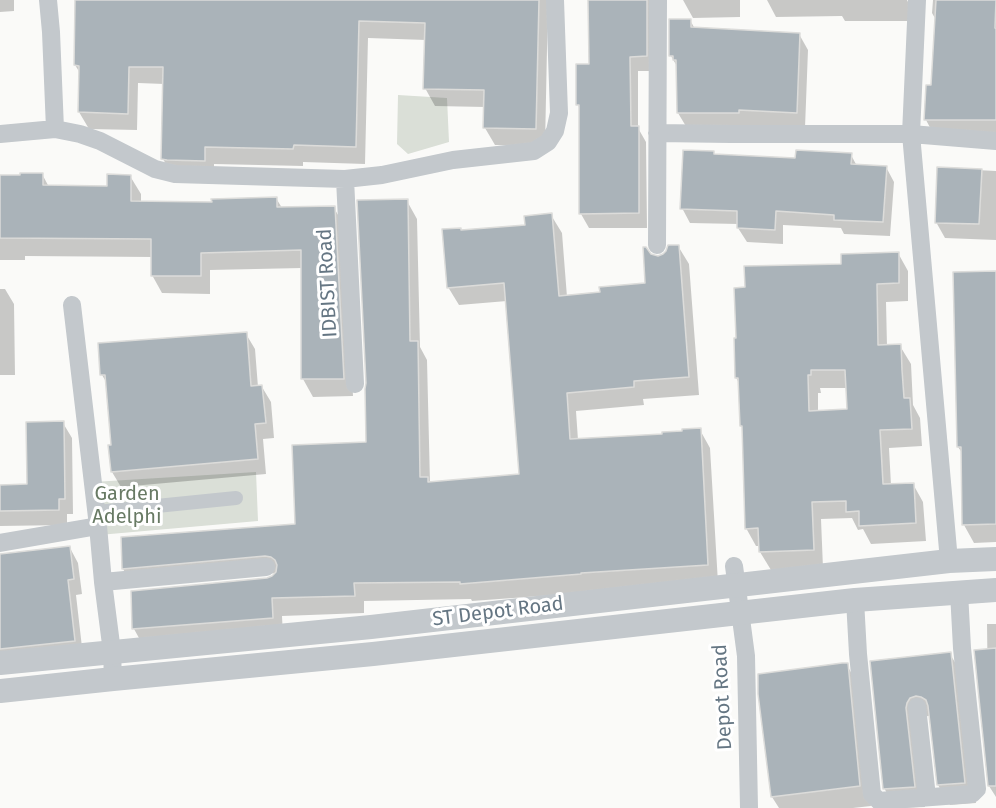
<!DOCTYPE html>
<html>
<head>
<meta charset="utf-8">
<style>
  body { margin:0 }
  canvas { display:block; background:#fafaf8 }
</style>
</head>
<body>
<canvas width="996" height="808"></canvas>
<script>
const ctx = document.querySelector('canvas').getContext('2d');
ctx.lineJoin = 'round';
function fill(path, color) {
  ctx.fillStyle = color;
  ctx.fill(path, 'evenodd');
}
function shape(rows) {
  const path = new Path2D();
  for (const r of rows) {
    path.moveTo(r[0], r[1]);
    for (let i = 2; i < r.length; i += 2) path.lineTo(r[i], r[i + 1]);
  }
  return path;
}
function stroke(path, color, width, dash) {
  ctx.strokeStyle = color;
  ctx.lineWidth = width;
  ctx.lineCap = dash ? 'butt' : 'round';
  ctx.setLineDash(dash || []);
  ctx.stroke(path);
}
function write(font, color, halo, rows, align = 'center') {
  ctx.font = font + ' "Fira Sans",sans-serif';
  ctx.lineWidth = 6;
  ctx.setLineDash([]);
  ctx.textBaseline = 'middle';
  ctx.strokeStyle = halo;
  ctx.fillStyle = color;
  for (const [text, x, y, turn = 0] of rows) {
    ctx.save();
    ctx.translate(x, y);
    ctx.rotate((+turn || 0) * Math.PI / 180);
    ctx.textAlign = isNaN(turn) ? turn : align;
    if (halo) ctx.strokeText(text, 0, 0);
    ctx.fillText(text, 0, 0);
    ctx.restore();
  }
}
const green = shape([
  [398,95,447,98,449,142,408,154,397,144],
  [256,472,258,521,99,535,93,482]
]);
const shadow = shape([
  [0,0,14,0,14,11,0,12],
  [77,0,548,0,545,146,495,145,485,128,485,107,435,106,425,88,426,40,368,38,365,164,303,162,303,166,214,164,214,178,173,176,163,159,164,84,138,83,137,130,89,129,79,112,80,73,75,65],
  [590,0,655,0,654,71,638,71,638,128,646,142,647,228,589,228,581,214,580,109,578,105,590,66],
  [683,0,740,0,740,17,693,18],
  [767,0,907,0,908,2,908,21,845,21,842,16,776,17],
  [933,0,996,0,996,135,934,135,926,120,933,87,936,20,932,13],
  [690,20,695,29,799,34,808,50,805,128,747,125,747,128,687,128,678,113,678,68,671,56],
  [713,153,715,156,797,159,851,155,857,166,886,167,894,182,890,236,844,234,841,228,783,225,783,244,747,242,738,228,738,224,690,223,682,208],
  [939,168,996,171,996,240,945,238,936,222],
  [42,174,49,187,108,187,130,176,141,194,141,203,213,204,276,198,282,208,334,208,344,225,353,396,313,397,303,379,302,268,210,270,210,294,162,293,152,275,152,257,25,256,25,260,0,260,0,176],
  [407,201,417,219,420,347,427,360,430,483,520,476,507,301,459,305,448,287,462,232,527,227,551,215,562,233,567,297,601,293,647,285,650,256,658,258,678,246,689,264,699,395,643,399,644,405,576,411,578,440,664,435,700,430,710,448,718,583,472,601,471,599,364,601,364,613,282,616,283,636,144,647,134,629,267,580,277,573,134,587,123,569,296,525,367,444],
  [898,253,908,271,908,301,886,302,887,346,900,346,911,364,913,405,920,418,922,446,889,448,891,485,913,484,923,502,926,541,871,544,863,529,858,530,852,518,821,519,823,568,771,570,760,552,760,546,756,546,746,528,744,430,741,426,740,384,736,378,843,265],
  [820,388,847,388,848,411,818,412,818,393,821,393],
  [996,273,996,542,974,543,964,525,963,454,958,447],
  [0,289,5,289,14,304,15,375,0,375],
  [246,334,255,349,258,387,262,387,271,402,274,438,263,439,266,474,121,487,112,472,110,446,113,446,108,385,102,375],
  [63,423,72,438,73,514,67,514,67,525,0,526,0,486,28,486],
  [70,548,78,563,82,594,76,595,83,656,0,665,0,556],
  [987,624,996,624,996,797,989,786],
  [950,654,962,674,976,803,950,805,938,785,931,716,928,716,921,718,917,729,925,807,896,808,884,788,872,662],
  [847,665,858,685,871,806,853,808,779,808,772,797]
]);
const building = shape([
  [75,0,539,0,536,129,483,128,484,90,423,89,425,23,359,21,356,147,294,145,293,149,205,147,205,161,167,160,161,159,163,67,129,67,128,114,78,112,79,66,74,65,75,0],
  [588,0,647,0,647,56,630,57,631,126,639,126,639,213,579,214,579,105,576,105,576,64,589,64,588,0],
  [936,0,996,0,995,28,996,29,996,120,924,120,926,85,931,85,936,0],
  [669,19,691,19,691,27,800,33,797,113,739,110,739,113,677,113,676,60,673,60,673,56,669,56,669,19],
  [683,150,714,151,714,154,795,158,796,150,852,153,851,164,887,166,883,222,834,220,834,215,776,211,775,230,737,228,737,211,680,209,683,150],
  [937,167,982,169,979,224,935,223,937,167],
  [20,173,43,173,43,185,107,186,107,174,131,175,131,201,212,202,211,199,277,197,277,207,335,206,344,379,301,379,301,250,201,253,201,276,151,276,151,239,0,238,0,175,20,175,20,173],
  [408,199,410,341,418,341,420,477,428,477,428,482,519,474,504,283,447,288,442,229,461,228,461,230,525,225,524,216,552,213,559,296,600,292,599,287,645,283,643,247,646,247,651,254,658,256,663,254,666,251,668,245,679,245,689,377,634,381,634,387,567,393,570,439,662,434,662,432,682,431,682,429,701,428,708,565,581,573,581,574,460,584,460,582,354,583,355,596,272,598,273,618,132,629,131,591,267,578,272,576,276,572,277,565,275,560,271,557,265,556,122,569,121,537,295,524,292,445,366,442,365,389,366,383,357,200,408,199],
  [899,252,899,283,877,284,878,345,901,344,902,370,904,398,910,398,912,429,880,430,883,484,914,483,916,523,859,526,859,511,846,512,846,501,812,502,814,550,759,552,758,528,745,529,742,426,740,426,738,378,735,378,734,338,736,338,734,288,745,287,744,266,841,264,841,254,899,252],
  [811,370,845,370,847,409,809,411,808,375,811,375,811,370],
  [996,271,996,524,962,525,961,447,957,447,953,272,996,271],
  [247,332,251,386,262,385,266,423,255,424,258,459,111,472,108,445,111,445,105,375,100,375,98,343,247,332],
  [64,421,65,499,59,499,59,510,0,511,0,485,27,484,26,422,64,421],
  [70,546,74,579,68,580,75,641,0,649,0,554,70,546],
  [996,648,996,786,988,786,974,650,996,648],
  [951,652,965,783,937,785,928,706,926,700,921,697,916,696,910,698,907,703,906,708,915,787,883,789,870,661,951,652],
  [842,663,848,663,860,786,771,797,758,694,758,674,842,663]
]);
const pedestrian = shape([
  [97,512,236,498]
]);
const minor = shape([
  [48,0,51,32,55,129],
  [917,0,911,134,949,561],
  [657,133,731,134,911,134,996,141],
  [0,134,55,129,80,134,100,141,155,169,175,174,345,179,382,175,453,160,534,151,548,142,555,131,559,113,555,0],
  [345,179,355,384],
  [657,245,658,0],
  [72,305,98,526,103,582,112,652,113,679],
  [0,543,98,526],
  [734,566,746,656,749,808],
  [103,582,266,567],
  [855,600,858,654,872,794,879,801,972,794,977,789,962,648,959,592],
  [917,707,927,797]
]);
const tertiary = shape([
  [0,663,371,627,949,561,996,559],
  [0,691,113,679,373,654,855,600,996,590]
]);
const streetNames = [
  ["IDBIST Road",328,283,-93],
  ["ST Depot Road",498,612,-7],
  ["Depot Road",723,697,-93]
];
const parkNames = [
  ["Garden",127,494],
  ["Adelphi",127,517]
];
fill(green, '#dadfd7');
fill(shadow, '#0003');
fill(building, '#aab3b9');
stroke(building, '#dcdcda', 1.5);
stroke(pedestrian, '#c3c8cc', 14);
stroke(minor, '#c3c8cc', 18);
stroke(tertiary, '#c3c8cc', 24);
write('20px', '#657683', '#fff', streetNames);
write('20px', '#687a64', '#fff', parkNames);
</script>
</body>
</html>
